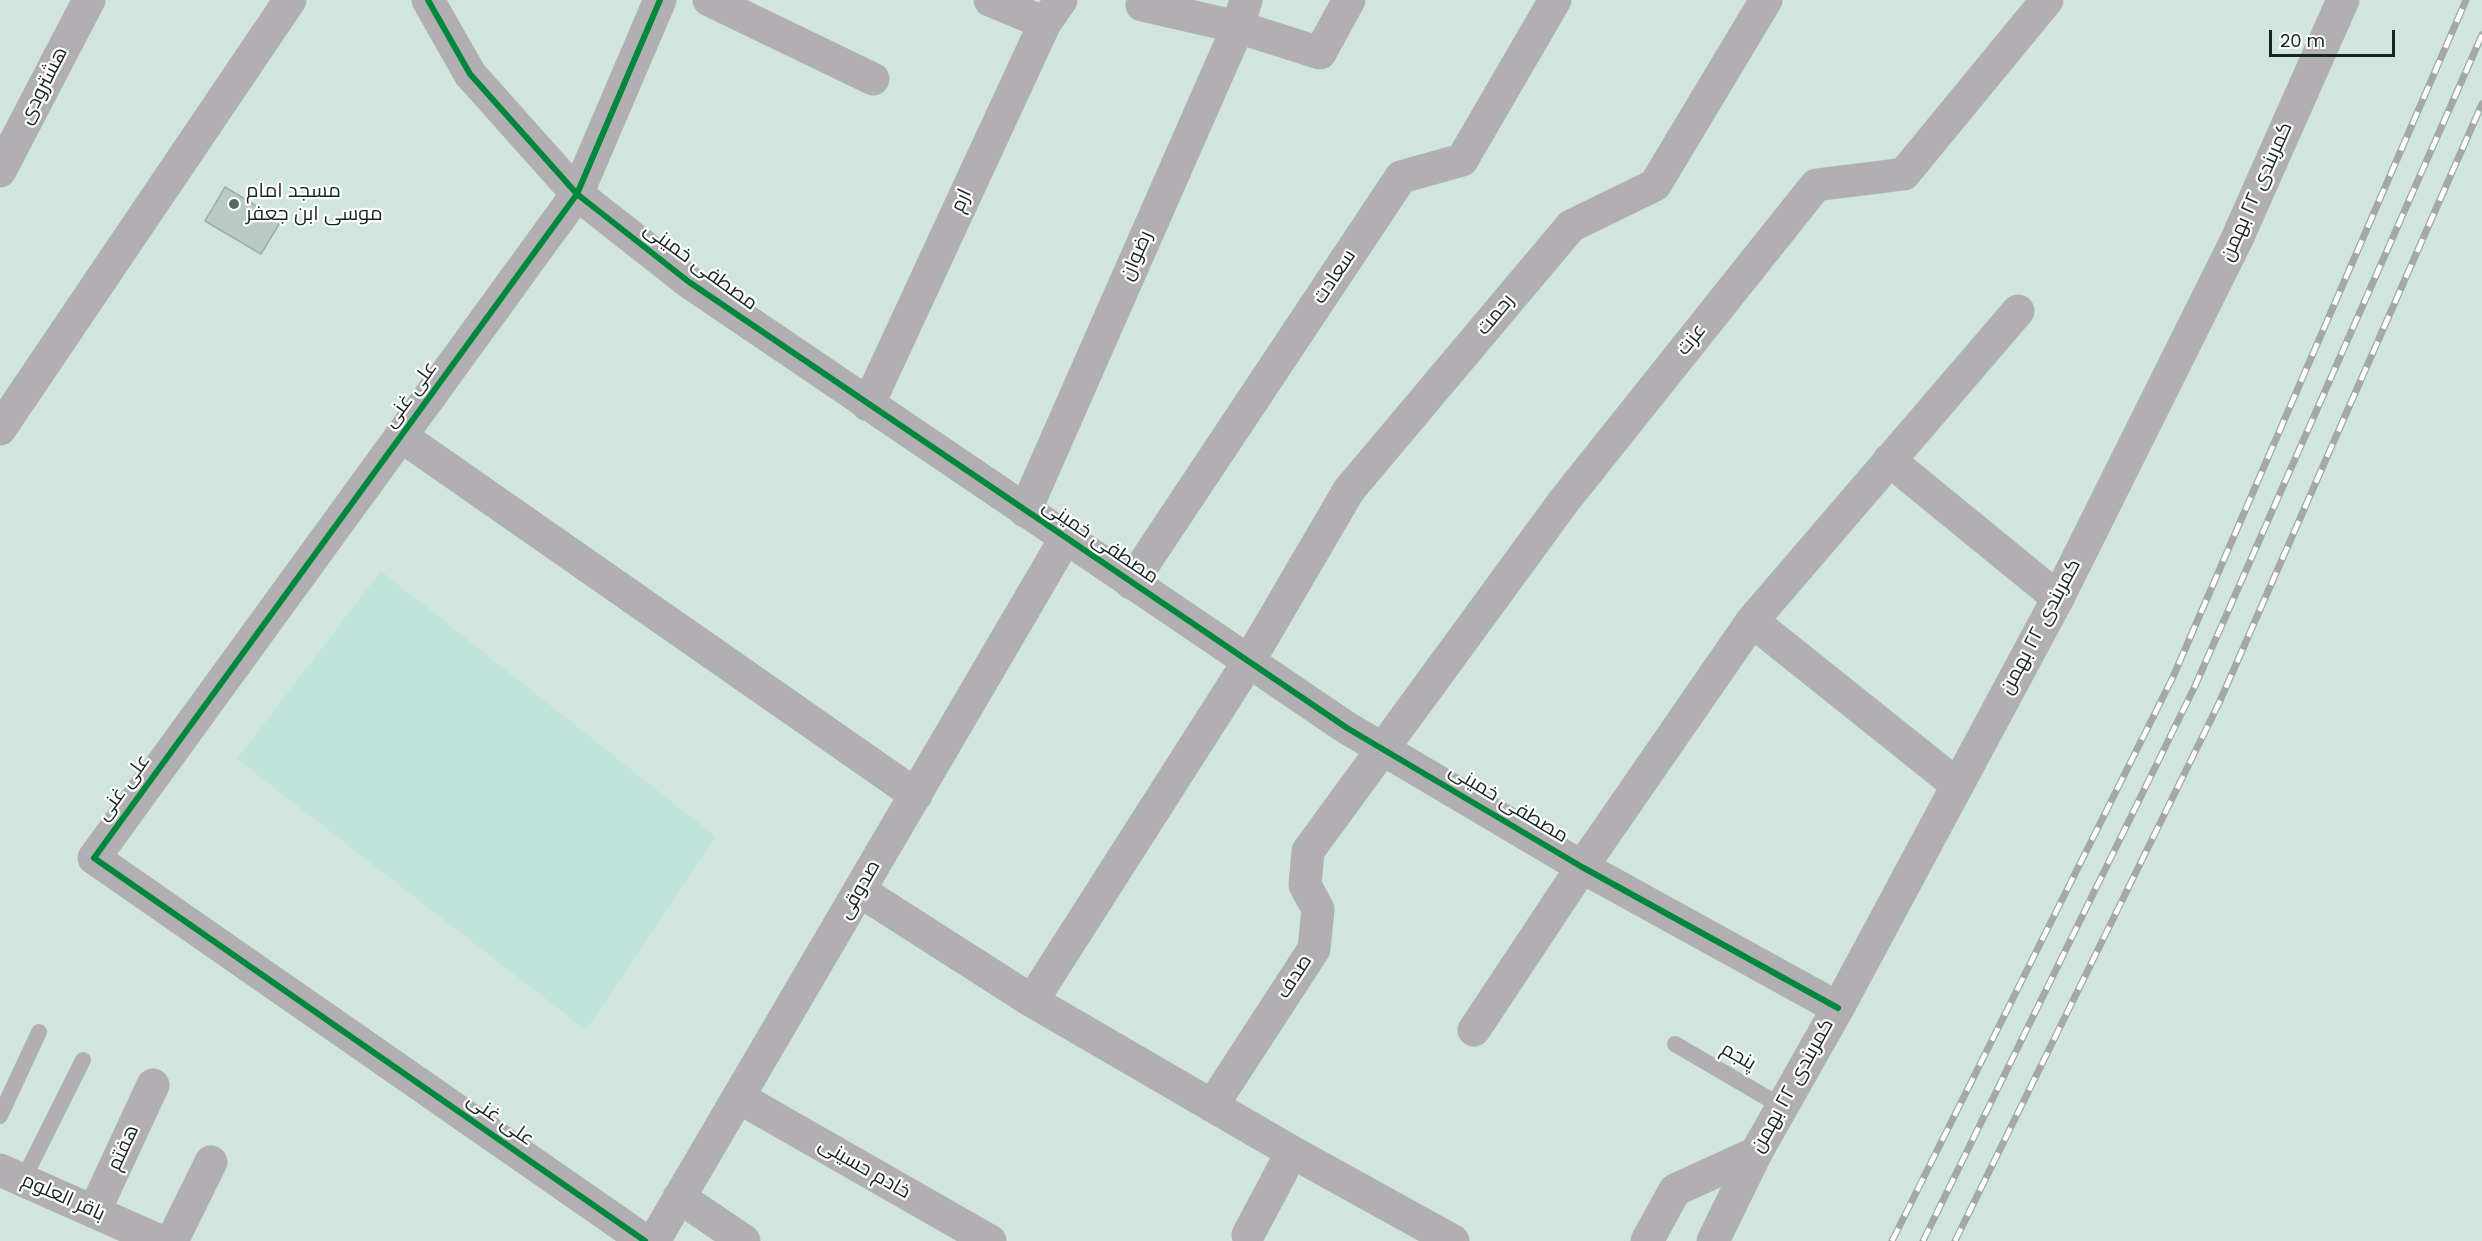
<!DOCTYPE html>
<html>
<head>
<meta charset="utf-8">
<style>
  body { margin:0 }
  #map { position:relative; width:2482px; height:1241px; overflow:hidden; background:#cfe5de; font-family:Poppins,sans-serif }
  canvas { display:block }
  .scale { position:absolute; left:2269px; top:30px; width:126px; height:27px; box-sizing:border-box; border:3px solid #172521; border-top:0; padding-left:8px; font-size:18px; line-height:21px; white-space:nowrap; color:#172521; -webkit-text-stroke:4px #fff; paint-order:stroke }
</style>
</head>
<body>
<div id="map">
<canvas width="2482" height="1241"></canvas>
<div class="scale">20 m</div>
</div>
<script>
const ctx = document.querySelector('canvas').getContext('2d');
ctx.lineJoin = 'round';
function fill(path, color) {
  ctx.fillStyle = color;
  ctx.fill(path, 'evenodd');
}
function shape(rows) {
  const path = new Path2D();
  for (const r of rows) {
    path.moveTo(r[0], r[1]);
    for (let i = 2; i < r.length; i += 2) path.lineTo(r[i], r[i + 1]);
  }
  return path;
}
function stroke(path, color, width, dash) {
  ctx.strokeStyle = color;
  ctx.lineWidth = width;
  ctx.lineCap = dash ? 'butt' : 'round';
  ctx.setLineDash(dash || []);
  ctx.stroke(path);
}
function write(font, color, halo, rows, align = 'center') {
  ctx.font = font + ' Poppins,Cairo,sans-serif';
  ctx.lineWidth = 4.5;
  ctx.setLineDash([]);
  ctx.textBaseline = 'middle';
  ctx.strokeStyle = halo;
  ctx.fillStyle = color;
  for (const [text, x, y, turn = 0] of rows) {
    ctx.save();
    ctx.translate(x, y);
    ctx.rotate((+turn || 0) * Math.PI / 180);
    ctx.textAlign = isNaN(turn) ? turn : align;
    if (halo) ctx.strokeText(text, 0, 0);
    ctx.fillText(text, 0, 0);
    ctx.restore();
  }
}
const built = shape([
  [381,571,716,837,586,1030,237,759]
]);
const building = shape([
  [225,187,281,221,261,254,205,221,225,187]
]);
const service = shape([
  [1675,1044,1781,1106],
  [0,1116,39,1032],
  [23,1180,83,1060]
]);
const minor = shape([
  [709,0,873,79],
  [990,0,1045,23],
  [1142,5,1238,27,1320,53,1349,0],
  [868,405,1045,23,1061,0],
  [0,429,290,0],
  [401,436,916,795],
  [1889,460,2058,598],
  [1025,511,1238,27,1246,0],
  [1131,583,1401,177,1462,160,1555,0],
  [1752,621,1956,784],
  [860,891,1032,1001,1292,1152,1453,1241],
  [1032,1001,1249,661,1349,490,1571,226,1655,185,1766,0],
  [1474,1030,1582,867,1752,621,2018,311],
  [738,1097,990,1241],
  [1212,1106,1314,949,1318,909,1305,885,1308,851,1564,501,1816,185,1904,174,2047,0],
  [0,1170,160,1241],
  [679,1197,744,1241],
  [94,1212,153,1085],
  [1248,1235,1292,1152],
  [172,1241,211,1162],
  [645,1241,94,858,577,194,660,0],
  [654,1241,1065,539],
  [1647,1241,1675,1190,1756,1153]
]);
const tertiary = shape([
  [428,0,470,74,577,194,689,282,1347,728,1582,867,1838,1008],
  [0,171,89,0],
  [1713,1241,1756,1153,1838,1008,2058,598,2236,241,2343,0]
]);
const rail = shape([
  [1892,1241,2173,677,2466,0],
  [1923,1241,2195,686,2482,35],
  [1955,1241,2219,703,2482,104]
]);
const cycleway = shape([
  [428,0,470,74,577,194,689,282,1347,728,1582,867,1838,1008],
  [645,1241,94,858,577,194,660,0]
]);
const markers = [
  [234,204,6,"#576863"]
];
const streetNames = [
  ["هشترودی",44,86,-63],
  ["کمربندی ۲۲ بهمن",2257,192,-66],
  ["ارم",962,201,-65],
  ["رضوان",1137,256,-66],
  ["مصطفی خمینی",700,267,36],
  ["سعادت",1335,277,-56],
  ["رحمت",1496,315,-50],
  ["عزت",1692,340,-51],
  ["علی غنی",411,395,-54],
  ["مصطفی خمینی",1100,542,34],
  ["کمربندی ۲۲ بهمن",2041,627,-62],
  ["علی غنی",124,788,-54],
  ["مصطفی خمینی",1508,804,31],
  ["صدوقی",860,890,-60],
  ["صدف",1295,977,-57],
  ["پنجم",1738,1057,30],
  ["کمربندی ۲۲ بهمن",1793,1086,-61],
  ["علی غنی",500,1120,35],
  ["هفتم",124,1148,-65],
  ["خادم حسینی",864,1169,30],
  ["باقر العلوم",63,1198,24]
];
const poiNames = [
  ["مسجد امام",246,192],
  ["موسی ابن جعفر",246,215]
];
fill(built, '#c0e4d9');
fill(building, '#bacbc6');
stroke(building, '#9fafaa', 1.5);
stroke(service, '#b2afb3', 16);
stroke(minor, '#b2afb3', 33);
stroke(tertiary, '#b2afb3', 33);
stroke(rail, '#a4a9a8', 7);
stroke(rail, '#fff', 4.5, [14]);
stroke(cycleway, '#00873e', 6);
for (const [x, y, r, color] of markers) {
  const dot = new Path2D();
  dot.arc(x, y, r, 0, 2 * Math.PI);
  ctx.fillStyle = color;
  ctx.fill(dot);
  stroke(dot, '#fff', 2);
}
write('20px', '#172521', '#fff', streetNames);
write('20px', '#172521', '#fff', poiNames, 'left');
</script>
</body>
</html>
